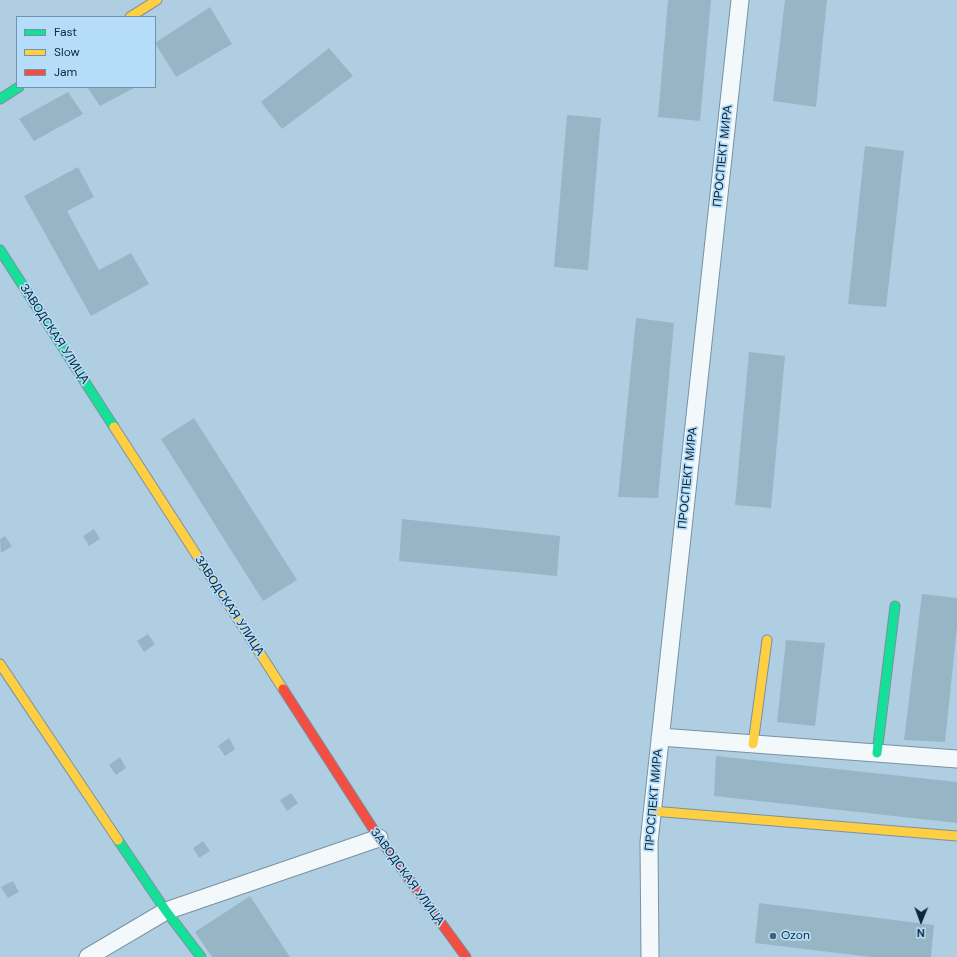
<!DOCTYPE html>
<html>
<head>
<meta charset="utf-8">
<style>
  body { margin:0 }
  #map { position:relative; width:957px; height:957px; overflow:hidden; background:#b0cee2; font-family:"DM Sans",sans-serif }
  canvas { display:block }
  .legend { position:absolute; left:16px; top:16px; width:140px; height:72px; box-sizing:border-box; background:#b5dcf8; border:1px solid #7194ac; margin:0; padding:5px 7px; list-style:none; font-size:12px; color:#0c283a }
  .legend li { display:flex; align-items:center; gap:8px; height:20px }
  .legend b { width:20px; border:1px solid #7194ac }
  .north { position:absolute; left:901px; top:901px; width:40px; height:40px; -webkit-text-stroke:3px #b5dcf8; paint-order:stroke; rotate:181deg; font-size:11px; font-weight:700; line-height:16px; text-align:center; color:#0c283a }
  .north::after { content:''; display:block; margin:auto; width:14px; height:18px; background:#0c283a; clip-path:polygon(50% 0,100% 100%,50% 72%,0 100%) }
</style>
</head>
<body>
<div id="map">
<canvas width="957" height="957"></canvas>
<ul class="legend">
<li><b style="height:5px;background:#16e098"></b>Fast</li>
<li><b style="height:5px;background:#ffcf43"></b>Slow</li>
<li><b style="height:5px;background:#f24e42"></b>Jam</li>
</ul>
<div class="north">N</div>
</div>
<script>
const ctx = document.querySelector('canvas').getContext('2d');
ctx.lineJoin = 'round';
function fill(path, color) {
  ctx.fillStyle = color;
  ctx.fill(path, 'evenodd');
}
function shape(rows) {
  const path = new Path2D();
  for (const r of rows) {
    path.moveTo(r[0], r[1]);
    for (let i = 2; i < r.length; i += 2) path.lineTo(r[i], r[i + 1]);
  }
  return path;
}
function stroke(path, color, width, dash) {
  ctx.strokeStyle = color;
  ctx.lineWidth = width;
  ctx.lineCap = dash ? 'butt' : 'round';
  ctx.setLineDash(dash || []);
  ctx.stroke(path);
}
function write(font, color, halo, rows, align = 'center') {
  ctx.font = font + ' "DM Sans",sans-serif';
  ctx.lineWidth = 3.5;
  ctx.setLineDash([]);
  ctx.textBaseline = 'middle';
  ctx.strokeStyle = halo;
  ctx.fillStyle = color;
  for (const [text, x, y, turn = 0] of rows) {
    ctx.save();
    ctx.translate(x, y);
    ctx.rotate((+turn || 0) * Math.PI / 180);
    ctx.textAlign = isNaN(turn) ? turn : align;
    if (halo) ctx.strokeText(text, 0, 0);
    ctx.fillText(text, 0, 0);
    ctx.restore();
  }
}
const building = shape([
  [668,0,711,0,700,121,658,117],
  [785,0,827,0,816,107,773,101],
  [210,7,232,44,176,77,155,43],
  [329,48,353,76,282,129,261,102],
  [87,87,136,87,100,106],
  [68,92,83,114,34,141,19,119],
  [567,115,601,118,588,270,554,267],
  [865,146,904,151,886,307,848,304],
  [78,167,94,197,67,211,99,270,131,253,149,284,91,316,24,196],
  [636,318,674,323,658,498,618,497],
  [749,352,785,356,771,508,735,505],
  [194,418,297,580,263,601,161,439],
  [402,519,560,536,557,576,399,561],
  [94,529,100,539,89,546,83,536],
  [5,536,12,546,1,553,0,539],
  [922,594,957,598,957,627,945,742,904,740],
  [148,634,155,644,144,652,137,641],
  [786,640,825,643,815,726,777,722],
  [229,738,235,749,225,756,218,746],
  [716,756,957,782,957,823,714,796],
  [120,757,126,768,116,775,109,765],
  [291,793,298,803,287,811,280,800],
  [203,841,210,851,199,858,193,848],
  [13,881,19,892,8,898,1,887],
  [250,896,290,957,212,957,195,932],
  [759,903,934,925,931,957,871,957,755,943]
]);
const street = shape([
  [660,737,957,759],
  [88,957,166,911,379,838],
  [650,957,649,842,740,0]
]);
const fast = shape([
  [0,99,19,87],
  [0,250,114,427],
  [877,753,895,606],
  [118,840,166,911,201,957]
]);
const slow = shape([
  [130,17,157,0],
  [114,427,283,689],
  [0,664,118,840],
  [753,744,767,640],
  [652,811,957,836]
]);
const jam = shape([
  [283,689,379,838,466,957]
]);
const markers = [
  [773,936,4,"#456275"]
];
const streetNames = [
  ["ПРОСПЕКТ МИРА",723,156,-84],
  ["ЗАВОДСКАЯ УЛИЦА",54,334,57],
  ["ПРОСПЕКТ МИРА",688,478,-84],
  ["ЗАВОДСКАЯ УЛИЦА",229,606,57],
  ["ПРОСПЕКТ МИРА",654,800,-85],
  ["ЗАВОДСКАЯ УЛИЦА",407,877,54]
];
const poiNames = [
  ["Ozon",781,936]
];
fill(building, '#97b6c5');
stroke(street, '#7792a3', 19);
stroke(fast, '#7792a3', 11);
stroke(slow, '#7792a3', 11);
stroke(jam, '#7792a3', 11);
stroke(street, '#f3f8fb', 17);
stroke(fast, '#16e098', 9);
stroke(slow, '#ffcf43', 9);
stroke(jam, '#f24e42', 9);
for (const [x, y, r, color] of markers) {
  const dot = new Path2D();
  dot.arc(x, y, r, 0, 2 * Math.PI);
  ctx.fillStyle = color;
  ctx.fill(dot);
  stroke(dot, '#b5dcf8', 1.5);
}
write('12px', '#0c283a', '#b5dcf8', streetNames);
write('12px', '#0c283a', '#b5dcf8', poiNames, 'left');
</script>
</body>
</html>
